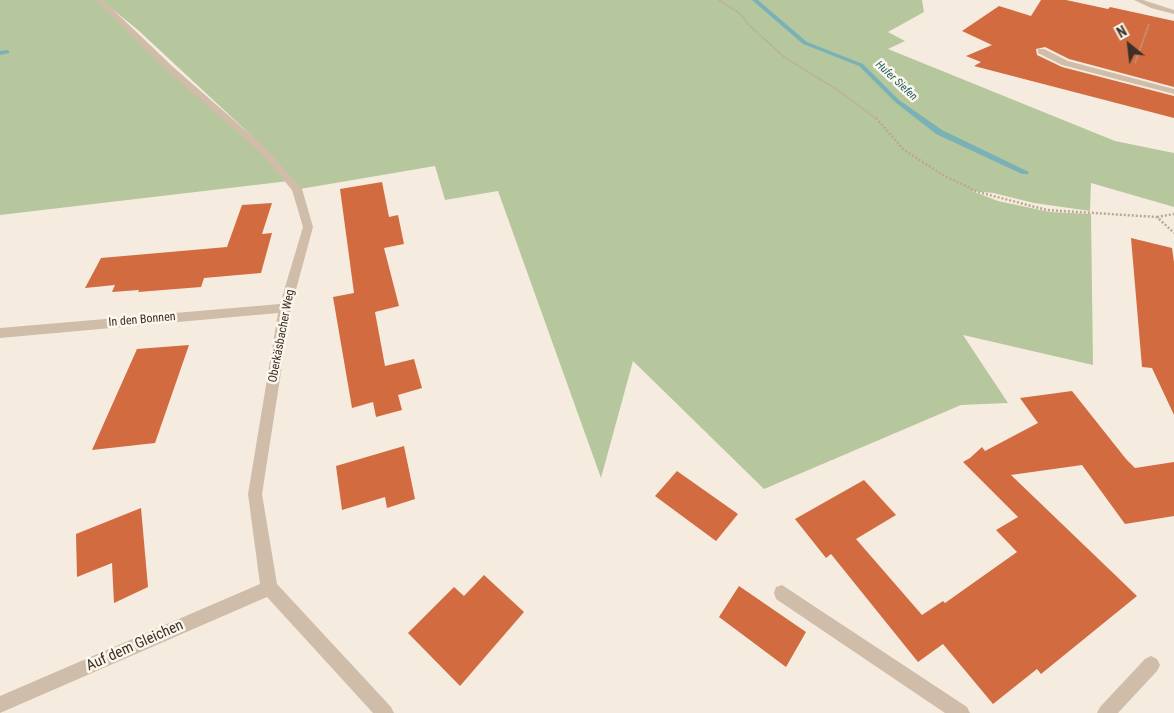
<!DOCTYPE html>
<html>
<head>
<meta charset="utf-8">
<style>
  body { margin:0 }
  #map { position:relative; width:1174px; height:713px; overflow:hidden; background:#f5ecdf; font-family:"Roboto Condensed",sans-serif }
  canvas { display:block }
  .north { position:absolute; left:1104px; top:20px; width:50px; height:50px; -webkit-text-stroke:4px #fcf6ec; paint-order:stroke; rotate:331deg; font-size:14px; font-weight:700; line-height:20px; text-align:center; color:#3c3029 }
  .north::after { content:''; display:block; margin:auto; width:18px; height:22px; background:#3c3029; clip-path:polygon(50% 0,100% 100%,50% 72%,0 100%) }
</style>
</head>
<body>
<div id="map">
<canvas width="1174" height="713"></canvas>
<div class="north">N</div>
</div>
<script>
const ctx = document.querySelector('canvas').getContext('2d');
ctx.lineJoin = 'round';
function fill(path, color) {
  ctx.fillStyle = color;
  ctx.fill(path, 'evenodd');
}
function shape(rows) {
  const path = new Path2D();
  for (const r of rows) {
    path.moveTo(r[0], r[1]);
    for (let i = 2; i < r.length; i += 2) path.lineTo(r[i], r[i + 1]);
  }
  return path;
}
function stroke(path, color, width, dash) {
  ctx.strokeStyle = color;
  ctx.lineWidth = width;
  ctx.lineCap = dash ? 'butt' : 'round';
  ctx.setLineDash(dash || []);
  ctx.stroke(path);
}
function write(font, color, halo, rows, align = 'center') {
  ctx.font = font + ' "Roboto Condensed",sans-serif';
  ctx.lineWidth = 5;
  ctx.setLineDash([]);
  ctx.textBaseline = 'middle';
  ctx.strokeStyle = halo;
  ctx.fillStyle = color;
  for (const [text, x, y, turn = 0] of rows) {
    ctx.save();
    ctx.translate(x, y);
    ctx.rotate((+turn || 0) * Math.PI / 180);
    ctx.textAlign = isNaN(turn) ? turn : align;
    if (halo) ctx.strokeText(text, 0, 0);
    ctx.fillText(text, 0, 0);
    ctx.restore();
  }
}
const green = shape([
  [0,0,99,0,261,152,289,181,0,215],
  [101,0,922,0,924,12,888,32,905,41,888,49,1115,141,1174,153,1174,207,1091,183,1090,211,1034,203,993,193,972,191,998,201,1050,212,1091,214,1093,365,963,335,1008,403,961,405,764,489,633,361,601,478,498,191,445,200,435,166,300,189,267,150,138,30]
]);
const stream = shape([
  [752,0,758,0,807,42,863,64,899,100,942,130,1029,172,1028,174,1022,174,936,134,895,102,859,66,803,44,752,0],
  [7,50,9,51,9,53,0,55,0,51,7,50]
]);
const building = shape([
  [1041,0,1066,0,1108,9,1110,7,1174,21,1174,87,1069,59,1045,47,1036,49,1037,55,1062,67,1174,96,1174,118,974,66,981,62,966,56,992,45,962,31,999,6,1031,16],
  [382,182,389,217,398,215,404,244,384,248,399,306,375,312,385,366,414,359,422,388,398,395,402,410,376,417,373,402,352,408,333,297,354,293,340,189],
  [272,203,262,234,272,233,261,273,204,278,201,287,138,292,139,290,112,292,115,285,85,288,101,258,227,247,242,205],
  [1131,238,1172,248,1174,262,1174,415,1152,368,1142,367],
  [189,345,155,443,92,450,137,349],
  [1072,391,1126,459,1135,468,1174,462,1174,516,1125,524,1082,465,1011,475,1137,596,1041,674,1037,669,993,704,943,644,918,662,831,554,826,558,795,519,864,480,896,515,856,539,922,615,943,601,945,603,1017,552,996,530,1018,517,963,462,970,458,982,447,985,451,1038,423,1020,398],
  [404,446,415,499,387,508,385,497,342,510,336,466],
  [677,471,738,514,716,541,655,496],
  [141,508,148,587,114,603,112,563,77,577,76,534],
  [484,575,524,612,460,686,408,633,454,587,464,596],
  [739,586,806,632,786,667,719,617]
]);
const pathFar1 = shape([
  [719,0,739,13,751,27,784,57,839,91,877,119],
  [1135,63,1149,24]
]);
const path = shape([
  [876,118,904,150,943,175,978,192,1047,210,1157,217,1174,233],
  [1157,217,1174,214]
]);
const minor = shape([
  [96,0,103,0,172,66,267,149,302,189,313,227,291,308,262,494,277,584,391,707,394,713,373,713,267,597,0,713,0,696,260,584,248,494,278,313,0,338,0,328,280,304,303,227,292,190,261,153,166,70,96,0],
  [1134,0,1143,0,1174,10,1174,14,1151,8,1134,0],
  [1038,49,1044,49,1068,61,1174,89,1174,94,1062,65,1038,53,1038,49],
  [782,585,967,707,970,713,945,713,776,599,774,593,776,587,782,585],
  [1151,656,1157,659,1160,665,1157,671,1118,713,1097,713,1100,707,1145,659,1151,656]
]);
const farWaternames = [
  ["Hufer Siefen",896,81,43]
];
const streetNames = [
  ["In den Bonnen",142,320,-5],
  ["Oberkäsbacher Weg",282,336,-79]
];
const nearStreetnames = [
  ["Auf dem Gleichen",135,646,-24]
];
fill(green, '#b7c79d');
fill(stream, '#7ab1b6');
fill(building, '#d26b40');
stroke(pathFar1, '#bca693', 2, [1, 1]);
stroke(path, '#bca693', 2.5, [2, 2]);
fill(minor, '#cfbca9');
write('italic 11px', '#1a5a63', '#fcf6ec', farWaternames);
write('12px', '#3c3029', '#fcf6ec', streetNames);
write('15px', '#3c3029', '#fcf6ec', nearStreetnames);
</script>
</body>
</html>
